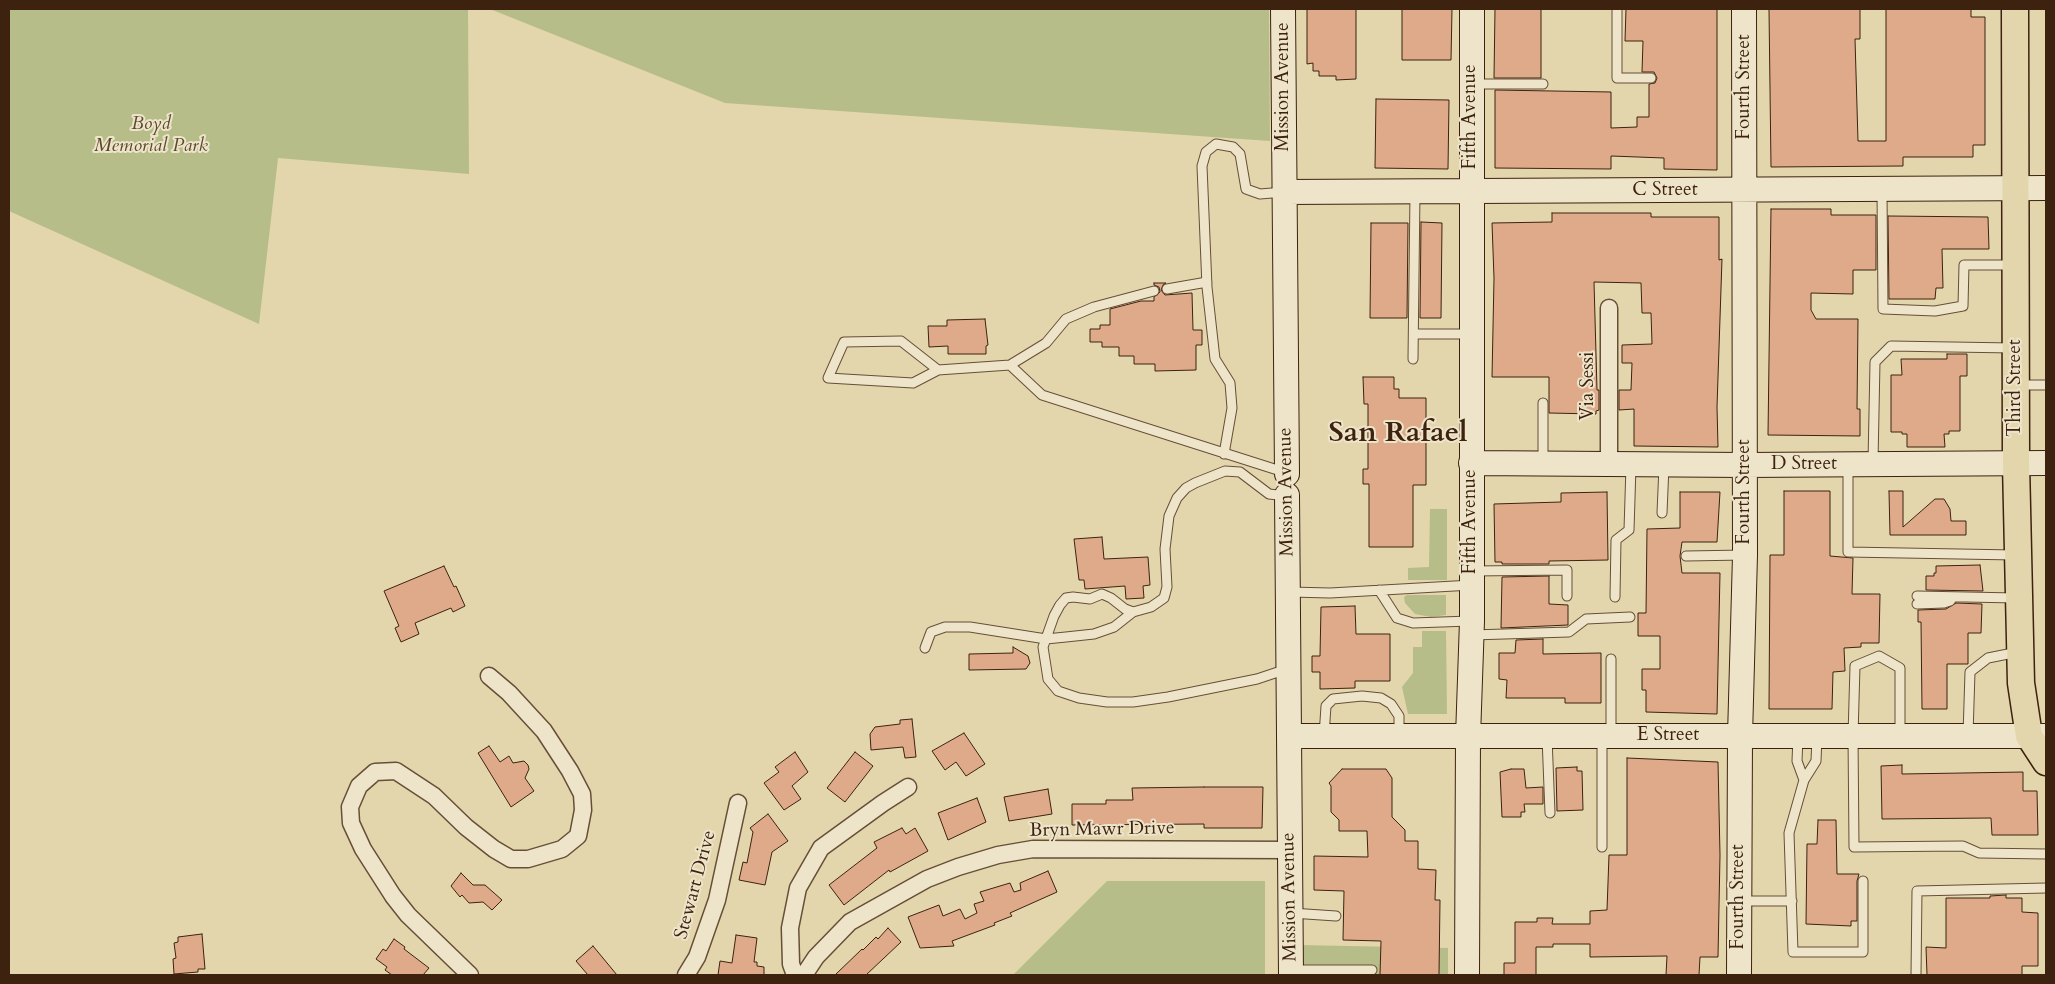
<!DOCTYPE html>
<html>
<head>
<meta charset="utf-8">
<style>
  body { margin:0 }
  #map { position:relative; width:2055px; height:984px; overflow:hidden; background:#e3d6ad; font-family:Cardo,serif }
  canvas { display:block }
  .frame { position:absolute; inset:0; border:10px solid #3d220f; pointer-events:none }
</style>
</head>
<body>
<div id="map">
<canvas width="2055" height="984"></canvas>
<div class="frame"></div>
</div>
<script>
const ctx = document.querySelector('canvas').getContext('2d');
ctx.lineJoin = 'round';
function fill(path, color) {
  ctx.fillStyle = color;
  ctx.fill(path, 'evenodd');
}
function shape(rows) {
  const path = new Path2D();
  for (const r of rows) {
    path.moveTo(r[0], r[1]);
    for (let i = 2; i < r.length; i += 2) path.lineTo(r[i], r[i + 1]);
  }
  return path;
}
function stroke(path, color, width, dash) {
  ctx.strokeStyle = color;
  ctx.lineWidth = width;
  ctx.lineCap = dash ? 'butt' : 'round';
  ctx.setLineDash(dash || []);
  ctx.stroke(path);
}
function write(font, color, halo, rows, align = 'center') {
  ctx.font = font + ' Cardo,serif';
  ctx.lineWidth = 4;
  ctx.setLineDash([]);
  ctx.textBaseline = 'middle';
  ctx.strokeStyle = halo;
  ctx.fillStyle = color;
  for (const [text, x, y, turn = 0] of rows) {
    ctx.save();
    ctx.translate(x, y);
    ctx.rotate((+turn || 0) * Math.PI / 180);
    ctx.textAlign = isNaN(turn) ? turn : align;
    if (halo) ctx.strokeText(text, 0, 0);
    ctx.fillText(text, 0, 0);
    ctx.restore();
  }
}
const green = shape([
  [9,9,468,9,469,174,278,158,259,324,9,211],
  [490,9,1269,9,1270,141,725,103],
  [1430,509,1447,509,1447,580,1408,580,1408,568,1429,567],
  [1407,595,1446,595,1446,615,1431,617,1415,614,1405,603,1404,597],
  [1422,631,1446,631,1447,714,1408,714,1402,687,1413,673,1413,647,1422,647],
  [1107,881,1265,881,1265,975,1013,975],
  [1299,945,1448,948,1448,975,1300,975]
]);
const building = shape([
  [1307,9,1356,9,1356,79,1336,80,1336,76,1319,76,1319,71,1313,71,1313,63,1307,64,1307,9],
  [1402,9,1452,9,1451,60,1402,60,1402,9],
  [1495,9,1541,9,1541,78,1494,78,1495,9],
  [1626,9,1717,9,1717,170,1664,169,1664,158,1611,156,1611,169,1495,168,1495,90,1611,92,1611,128,1637,127,1637,117,1649,117,1649,84,1655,83,1657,78,1654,72,1642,72,1643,41,1625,41,1626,9],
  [1769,9,1860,9,1860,39,1855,39,1858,141,1886,141,1886,9,1971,9,1971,17,1985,17,1985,145,1973,145,1973,157,1903,157,1903,166,1771,167,1769,9],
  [1376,99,1449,100,1448,169,1375,168,1376,99],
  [1771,209,1831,209,1831,215,1876,215,1876,270,1853,270,1853,294,1811,293,1811,310,1816,319,1858,319,1857,409,1860,409,1860,436,1768,435,1771,209],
  [1552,213,1651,213,1651,217,1719,217,1719,260,1722,259,1717,407,1718,447,1634,446,1634,409,1619,410,1619,390,1631,390,1632,363,1622,363,1622,345,1652,344,1651,313,1642,313,1641,283,1594,282,1597,390,1599,390,1599,410,1596,411,1596,414,1549,413,1549,377,1492,377,1494,278,1492,223,1552,222,1552,213],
  [1888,216,1988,217,1989,249,1942,249,1943,288,1936,288,1935,299,1889,299,1888,216],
  [1421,222,1442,223,1441,318,1420,318,1421,222],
  [1371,223,1408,223,1407,318,1370,318,1371,223],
  [1154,283,1166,283,1163,285,1161,290,1165,295,1192,293,1193,330,1202,330,1202,345,1196,345,1196,370,1155,371,1155,364,1134,364,1134,356,1119,356,1119,347,1102,347,1102,342,1090,342,1090,329,1100,329,1100,325,1110,325,1110,309,1141,301,1154,301,1154,297,1160,292,1159,287,1154,285,1154,283],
  [985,319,988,345,986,346,986,354,948,354,948,346,929,347,928,326,947,326,947,320,985,319],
  [1947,354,1967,354,1967,376,1960,376,1960,431,1949,431,1949,434,1944,434,1945,447,1907,447,1907,434,1902,434,1902,432,1891,432,1891,375,1902,375,1901,359,1947,359,1947,354],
  [1363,377,1394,377,1394,389,1399,389,1399,398,1426,398,1426,485,1413,485,1413,547,1369,547,1369,484,1363,484,1363,469,1368,469,1368,404,1364,404,1363,377],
  [1784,491,1830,491,1830,556,1853,558,1852,594,1880,594,1879,643,1861,643,1861,647,1844,648,1845,671,1833,672,1832,709,1769,709,1770,555,1784,555,1784,491],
  [1889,491,1903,491,1903,527,1935,499,1944,499,1950,509,1951,521,1966,521,1966,535,1890,535,1889,491],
  [1607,492,1608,560,1549,561,1549,564,1502,564,1502,562,1495,562,1494,504,1561,502,1561,493,1607,492],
  [1680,492,1720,492,1717,542,1682,542,1680,556,1682,573,1720,573,1717,714,1646,712,1646,690,1642,690,1642,669,1660,669,1660,636,1638,636,1638,613,1646,613,1647,529,1680,528,1680,492],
  [1102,537,1104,559,1148,557,1150,585,1143,586,1144,598,1126,599,1125,586,1085,589,1084,580,1079,580,1074,539,1102,537],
  [1980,565,1983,591,1926,590,1926,576,1934,576,1934,573,1936,573,1936,566,1980,565],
  [444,566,454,587,456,586,465,606,453,612,451,608,415,623,419,634,401,642,395,628,399,626,384,591,444,566],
  [1549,576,1549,604,1568,605,1568,625,1501,628,1502,577,1549,576],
  [1956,603,1982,604,1981,633,1968,633,1968,664,1947,664,1947,709,1922,709,1921,622,1918,622,1918,610,1946,609,1956,603],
  [1355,606,1356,634,1390,634,1390,681,1355,681,1355,688,1320,689,1320,672,1312,672,1312,656,1320,656,1321,607,1355,606],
  [1543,639,1543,654,1601,653,1601,703,1565,703,1565,698,1506,698,1507,680,1499,679,1499,653,1515,653,1516,640,1543,639],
  [1013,647,1028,656,1030,663,1026,669,969,670,969,654,1013,653,1013,647],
  [912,719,916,757,905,758,903,747,871,750,870,734,875,727,900,724,900,720,912,719],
  [964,733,985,764,966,776,956,762,945,770,932,751,964,733],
  [489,746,500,762,509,756,513,763,524,761,528,765,529,769,525,778,534,791,511,807,478,753,489,746],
  [795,752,808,772,792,786,801,799,784,810,764,783,779,772,775,767,795,752],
  [855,752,873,766,845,802,827,788,855,752],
  [1627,758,1718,762,1720,855,1718,957,1700,957,1699,975,1666,975,1667,956,1590,957,1590,944,1553,944,1553,947,1536,947,1536,975,1504,975,1504,963,1515,963,1515,922,1537,922,1537,918,1553,918,1552,924,1590,924,1590,911,1607,910,1609,855,1627,855,1627,758],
  [1902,765,1902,774,2023,772,2023,791,2037,791,2038,835,1992,835,1991,818,1882,819,1881,766,1902,765],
  [1577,767,1577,771,1582,771,1583,810,1557,811,1556,768,1577,767],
  [1342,769,1386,769,1392,778,1392,817,1405,830,1405,841,1418,841,1418,869,1436,870,1435,900,1440,900,1439,975,1380,975,1381,941,1343,940,1344,891,1314,890,1314,856,1368,857,1367,831,1339,831,1339,820,1331,812,1331,786,1329,783,1342,769],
  [1511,769,1524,769,1526,788,1543,787,1543,804,1524,804,1525,812,1521,812,1521,817,1502,817,1500,772,1511,769],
  [1204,787,1263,787,1262,828,1204,828,1204,824,1072,825,1072,804,1106,804,1106,800,1133,800,1132,788,1204,787],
  [1048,789,1052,814,1009,821,1004,797,1048,789],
  [977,798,986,822,948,840,938,813,977,798],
  [768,814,788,841,772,852,765,885,739,880,743,862,747,863,753,832,750,828,768,814],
  [1818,820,1836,820,1837,874,1859,874,1857,881,1857,921,1851,921,1851,926,1806,924,1807,844,1817,844,1818,820],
  [902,828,906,834,915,828,928,851,890,872,889,870,844,905,829,885,877,848,874,842,902,828],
  [1048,871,1057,892,1010,913,1012,916,994,923,995,925,952,941,954,946,920,948,908,917,939,905,943,916,960,909,965,919,977,913,974,904,984,901,980,892,1010,883,1014,892,1021,890,1020,883,1048,871],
  [461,873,473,885,485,885,502,900,492,910,483,902,469,903,462,895,460,897,451,886,461,873],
  [2006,895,2006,898,2022,898,2022,912,2038,913,2038,966,2022,966,2022,975,1927,975,1926,947,1946,948,1946,898,1990,898,1990,896,2006,895],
  [888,928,901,942,866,975,835,975,862,949,863,950,876,937,878,939,888,928],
  [202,934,205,969,198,969,198,972,174,974,173,959,176,958,174,943,178,942,178,937,202,934],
  [736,935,757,938,754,962,757,962,757,966,764,967,764,975,718,975,720,961,732,963,736,935],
  [394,939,405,947,404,949,429,968,423,975,392,975,385,970,387,967,376,959,383,949,386,951,394,939],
  [593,946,617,975,588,975,576,961,593,946]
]);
const lane = shape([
  [1617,9,1617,78,1651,78],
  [1474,84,1543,84],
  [1882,191,1883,309,1935,311,1963,306,1964,265,2013,265],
  [1167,289,1207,282],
  [1414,334,1471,334],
  [1413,359,1415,192],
  [1010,365,1046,343,1066,319,1094,307,1154,291],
  [938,370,901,341,844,342,828,378,913,383,938,370,1010,365,1042,395,1287,473],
  [2019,385,2046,385],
  [1543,403,1543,464],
  [1224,454,1232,408,1230,383,1215,359,1207,287,1202,166,1206,152,1216,144,1233,147,1240,154,1246,189,1260,194,1284,192],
  [1873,462,1875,362,1891,346,2013,348],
  [1848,464,1848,552,2015,555],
  [1662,513,1664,466],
  [1686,556,1745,555],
  [1472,571,1567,570,1567,596],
  [1379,590,1397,618,1413,623,1470,621],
  [1290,592,1330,593,1472,585],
  [1917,596,2016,598],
  [1615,597,1616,540,1629,530,1631,466],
  [1917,604,1944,603,1950,601,1953,597],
  [1472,635,1569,632,1586,619,1630,617],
  [925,648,931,632,945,627,970,627,1046,639,1066,637,1094,634,1114,627,1133,612],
  [1287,669,1257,679,1168,697,1133,702,1107,702,1079,698,1058,691,1048,679,1043,647,1054,616,1060,605,1066,598,1073,597,1090,599,1102,594,1111,598,1125,609,1133,612,1151,607,1164,598,1167,587,1165,549,1169,516,1177,498,1186,488,1195,483,1225,471,1240,472,1269,494,1287,496],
  [1900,735,1900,668,1879,656,1855,666,1853,736,1854,847,1963,846,1979,853,2046,854],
  [1968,735,1970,672,1988,658,2018,652],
  [1324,736,1326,706,1333,699,1362,696,1381,698,1391,704,1399,716,1399,736],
  [1611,736,1611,659],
  [1547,737,1550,813],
  [1798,737,1797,761,1804,780],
  [1817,737,1816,761,1804,780,1789,833,1793,952,1863,952,1863,881],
  [1602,847,1602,736],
  [1739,901,1792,901],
  [1291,913,1336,916],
  [1291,970,1372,970],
  [1916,975,1917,891,2046,888]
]);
const street = shape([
  [1609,308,1609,463],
  [470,975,408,915,393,896,363,849,351,823,350,807,359,786,375,772,396,771,434,796,466,827,494,849,511,859,528,859,562,849,578,836,583,810,582,794,570,771,544,731,509,693,489,676],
  [686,975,697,957,717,900,738,803],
  [795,975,791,964,790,928,798,888,821,848,883,803,908,787],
  [804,975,816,957,850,922,927,879,958,867,998,855,1033,849,1290,850]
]);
const secondary = shape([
  [1283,9,1287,474],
  [1284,192,2046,188],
  [1471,463,1745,465,2046,463],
  [1287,495,1291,975],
  [1290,736,2046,736],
  [1467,975,1468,737,1472,621,1472,9],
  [1739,975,1740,736,1745,555,1744,9]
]);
const primary = shape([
  [2015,9,2016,464,2021,683,2029,736,2046,762]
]);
const streetNames = [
  ["Mission Avenue",1284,87,-90],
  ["Fourth Street",1745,87,-90],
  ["Fifth Avenue",1471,117,-90],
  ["C Street",1665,191],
  ["Via Sessi",1589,386,-90],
  ["Third Street",2016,388,-90],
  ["D Street",1804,465],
  ["Mission Avenue",1287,492,-91],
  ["Fourth Street",1745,492,-90],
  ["Fifth Avenue",1471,522,-90],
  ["E Street",1668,736],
  ["Bryn Mawr Drive",1102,830,-1],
  ["Stewart Drive",696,885,-75],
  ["Mission Avenue",1290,897,-91],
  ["Fourth Street",1739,897,-90]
];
const parkNames = [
  ["Boyd",151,125],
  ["Memorial Park",151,147]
];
const townNames = [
  ["San Rafael",1398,434]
];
fill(green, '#b6bd88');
fill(building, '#dfaa8a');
stroke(building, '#3d220f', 1);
stroke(lane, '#664f36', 11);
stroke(street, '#664f36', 19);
stroke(secondary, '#3d220f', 26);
stroke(primary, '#3d220f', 29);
stroke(lane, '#ede4ca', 9);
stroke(street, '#ede4ca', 16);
stroke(secondary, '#ede4ca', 24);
stroke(primary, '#e3d6ad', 26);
write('19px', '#3d220f', '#ede4ca', streetNames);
write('italic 19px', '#5b492d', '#ede4ca', parkNames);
write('bold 29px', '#3d220f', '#ede4ca', townNames);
</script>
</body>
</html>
